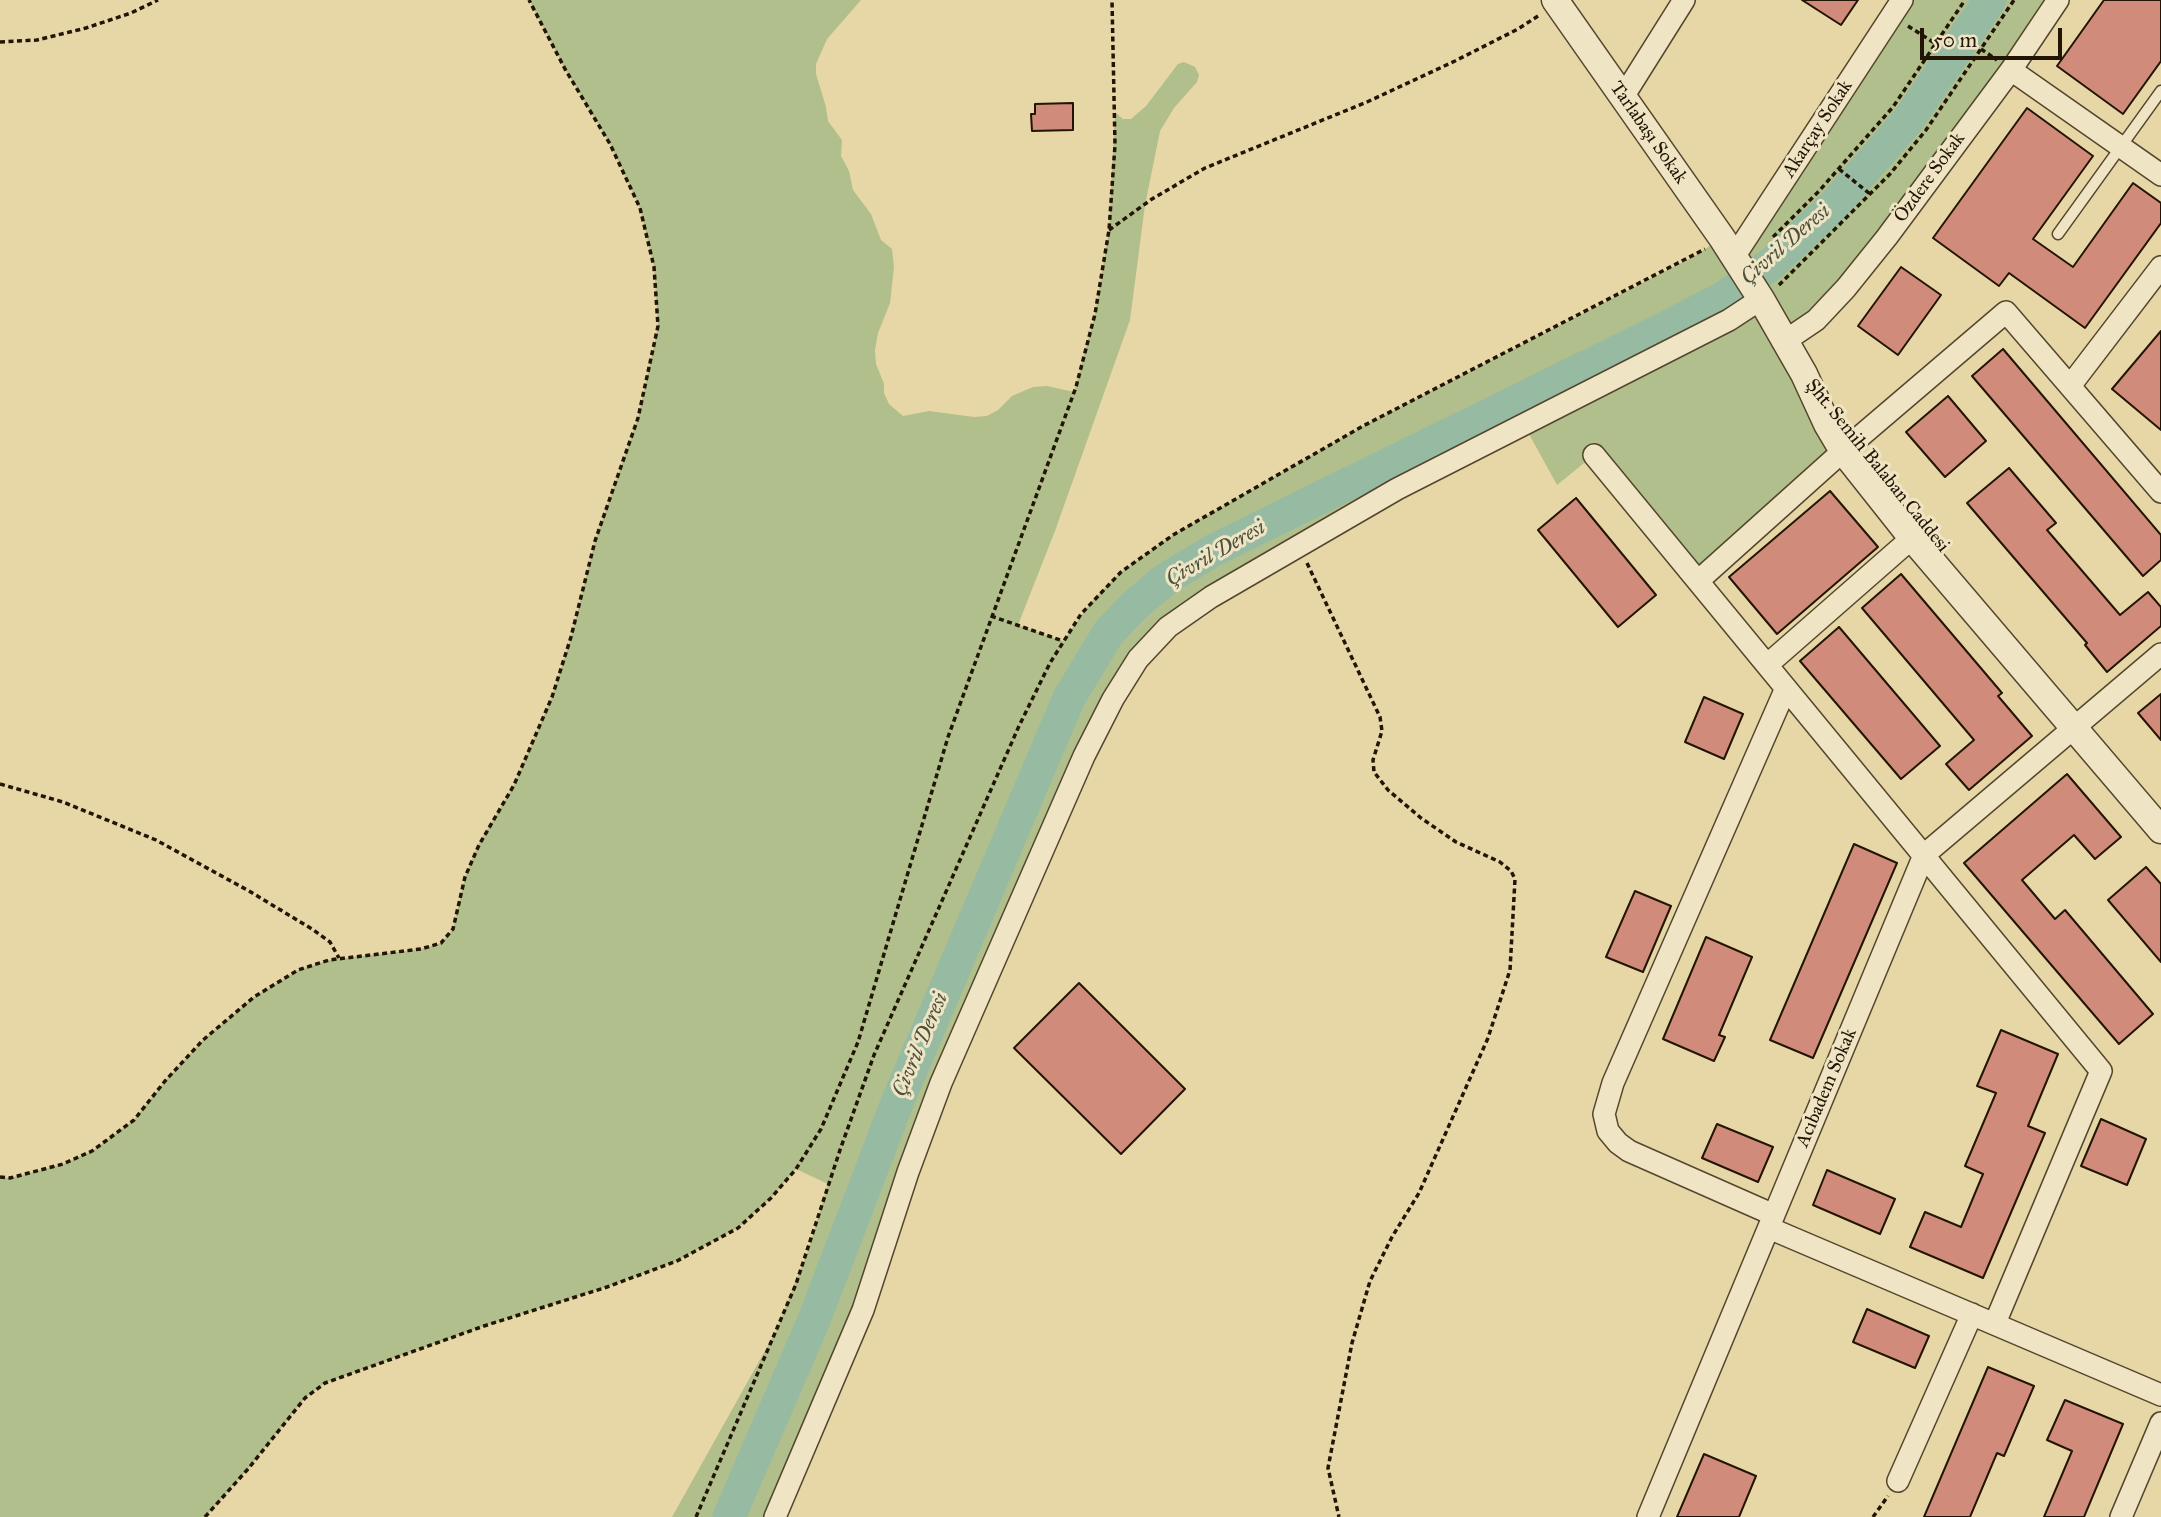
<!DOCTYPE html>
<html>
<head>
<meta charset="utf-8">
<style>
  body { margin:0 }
  #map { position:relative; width:2161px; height:1517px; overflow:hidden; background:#e7d7a6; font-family:"IM FELL Great Primer",serif }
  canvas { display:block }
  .scale { position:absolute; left:1920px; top:28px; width:142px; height:32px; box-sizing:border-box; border:4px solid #221505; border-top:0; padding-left:9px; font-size:21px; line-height:24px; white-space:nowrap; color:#221505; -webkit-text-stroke:5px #efe5c5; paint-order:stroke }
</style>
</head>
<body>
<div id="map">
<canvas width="2161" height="1517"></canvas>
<div class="scale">50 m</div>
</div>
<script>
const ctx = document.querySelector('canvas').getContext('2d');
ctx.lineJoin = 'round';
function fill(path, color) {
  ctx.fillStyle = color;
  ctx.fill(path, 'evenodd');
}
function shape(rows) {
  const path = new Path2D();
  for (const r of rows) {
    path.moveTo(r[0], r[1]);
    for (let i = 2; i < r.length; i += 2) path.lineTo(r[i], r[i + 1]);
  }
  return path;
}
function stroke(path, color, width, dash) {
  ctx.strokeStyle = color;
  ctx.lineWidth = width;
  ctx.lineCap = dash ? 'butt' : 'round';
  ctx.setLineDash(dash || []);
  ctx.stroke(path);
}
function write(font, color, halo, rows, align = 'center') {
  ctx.font = font + ' "IM FELL Great Primer",serif';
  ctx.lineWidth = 6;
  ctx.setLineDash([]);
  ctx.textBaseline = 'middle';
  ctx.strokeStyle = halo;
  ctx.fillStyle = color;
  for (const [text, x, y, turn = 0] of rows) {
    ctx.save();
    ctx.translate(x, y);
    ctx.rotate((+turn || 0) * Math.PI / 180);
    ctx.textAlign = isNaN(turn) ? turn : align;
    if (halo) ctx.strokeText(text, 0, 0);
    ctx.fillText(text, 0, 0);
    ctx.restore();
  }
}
const green = shape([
  [529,0,861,0,827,39,816,64,816,74,826,107,828,121,842,140,841,156,849,171,853,190,871,214,881,240,892,249,894,267,890,303,878,333,875,350,876,364,884,384,884,393,889,404,903,416,929,411,974,417,987,416,998,410,1012,396,1033,387,1047,386,1074,392,1095,314,1109,230,1115,112,1123,119,1131,119,1146,106,1178,64,1184,62,1195,67,1199,75,1197,82,1174,108,1160,131,1145,205,1130,320,1055,531,1018,625,1063,641,1093,600,1121,572,1146,554,1173,535,1363,426,1693,257,1722,238,1734,257,1902,0,2058,0,1887,237,1785,341,1843,451,1698,581,1594,455,1557,485,1524,425,1168,627,1084,756,775,1517,672,1517,776,1331,809,1248,828,1184,796,1169,771,1198,738,1228,677,1261,607,1287,484,1326,325,1383,305,1398,248,1469,205,1517,0,1517,0,1177,10,1178,63,1164,92,1151,134,1120,165,1081,203,1040,254,997,298,970,329,960,421,949,441,943,453,929,465,877,478,845,514,785,552,697,571,637,595,541,638,418,658,326,654,267,640,208,610,144,565,69]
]);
const river = shape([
  [729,1517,814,1320,897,1103,1069,698,1109,632,1136,604,1166,579,1214,550,1663,329,1723,298,1770,265,1833,206,1909,119,1990,0]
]);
const building = shape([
  [1802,0,1858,0,1841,25,1802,0],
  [2104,0,2161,0,2161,61,2123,114,2057,66,2104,0],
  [1073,103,1073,130,1032,131,1031,114,1035,114,1035,104,1073,103],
  [2027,108,2093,156,2033,239,2073,267,2133,183,2161,203,2161,223,2085,328,2009,273,1999,286,1933,238,2027,108],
  [1901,267,1941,295,1898,355,1858,326,1901,267],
  [2161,331,2161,430,2112,389,2161,331],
  [2003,349,2161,535,2161,560,2143,576,1972,376,2003,349],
  [1948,396,1986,441,1945,477,1906,432,1948,396],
  [2009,468,2056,523,2047,530,2120,615,2148,592,2161,607,2161,626,2107,672,2085,645,2087,643,1967,503,2009,468],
  [1830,491,1878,547,1777,634,1729,577,1830,491],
  [1576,498,1656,595,1618,627,1538,530,1576,498],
  [1901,574,2002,693,1998,696,2032,736,1969,790,1946,764,1974,740,1862,608,1901,574],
  [1839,627,1940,746,1901,779,1800,661,1839,627],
  [2161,694,2161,740,2138,713,2161,694],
  [1704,697,1743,714,1724,759,1685,742,1704,697],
  [2067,774,2121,837,2095,859,2074,835,2022,880,2055,919,2065,910,2153,1014,2119,1044,1964,863,2067,774],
  [1854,844,1897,863,1813,1058,1770,1040,1854,844],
  [2146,867,2161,884,2161,962,2108,900,2146,867],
  [1635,891,1671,906,1643,972,1606,957,1635,891],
  [1706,937,1752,957,1719,1035,1725,1037,1714,1061,1663,1039,1706,937],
  [1079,983,1185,1089,1121,1154,1014,1048,1079,983],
  [2001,1030,2058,1054,2028,1126,2045,1133,1983,1278,1910,1247,1925,1212,1961,1227,1983,1174,1965,1166,1996,1093,1977,1086,2001,1030],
  [2101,1119,2146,1139,2127,1185,2081,1166,2101,1119],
  [1717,1124,1773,1147,1758,1182,1702,1158,1717,1124],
  [1827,1170,1895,1199,1880,1234,1813,1205,1827,1170],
  [1867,1309,1929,1336,1915,1368,1853,1342,1867,1309],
  [1988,1367,2034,1386,2004,1456,1997,1453,1970,1517,1924,1517,1988,1367],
  [2065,1400,2123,1424,2084,1517,2044,1517,2072,1451,2047,1440,2065,1400],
  [1704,1454,1756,1476,1739,1517,1677,1517,1704,1454]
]);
const path = shape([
  [1908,26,1936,44],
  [0,42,37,40,86,28,131,13,158,0],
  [1981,49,1997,60],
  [1839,169,1870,194],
  [1109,230,1152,199,1205,168,1367,102,1455,61,1518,29,1538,16],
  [1773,237,1819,191,1893,107,1965,0],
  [1779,285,1890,174,1926,130,2014,0],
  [1307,563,1380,717,1382,731,1373,760,1374,772,1388,790,1421,818,1456,842,1500,862,1511,871,1515,879,1510,970,1488,1038,1419,1193,1392,1237,1370,1281,1352,1343,1328,1468,1339,1517],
  [991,616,1063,641],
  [0,784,63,802,156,840,249,891,312,929,330,942,339,958],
  [0,1177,10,1178,63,1164,92,1151,134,1120,165,1081,203,1040,254,997,298,970,329,960,421,949,441,943,453,929,465,877,479,845,514,785,552,697,571,637,595,541,638,418,658,326,654,267,640,208,610,144,565,69,529,0],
  [205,1517,248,1469,305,1398,325,1383,484,1326,607,1287,677,1261,738,1228,771,1198,796,1169,821,1129,858,1042,948,737,1076,387,1095,314,1109,230,1115,145,1112,0],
  [696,1517,796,1284,840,1150,874,1055,1019,726,1050,663,1081,614,1121,572,1173,535,1363,426,1705,249],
  [1873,1517,1888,1496]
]);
const service = shape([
  [2058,234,2161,91]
]);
const minor = shape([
  [2011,70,2161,175],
  [1623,97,1684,0],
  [1734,257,1902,0],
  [1785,341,1816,320,1846,288,1887,237,2011,70,2058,0],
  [2070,386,2161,267],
  [1856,440,2006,312,2161,492],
  [1594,455,2101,1071,1995,1323],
  [1698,581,1843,451],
  [1767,665,1912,538],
  [1774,1215,1629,1151,1618,1143,1608,1131,1604,1114,1613,1083,1786,688],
  [1769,1228,2161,1395],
  [1898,1481,1972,1314],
  [775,1517,863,1310,908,1172,941,1083,1084,756,1113,699,1138,659,1168,627,1211,597,1397,489,1729,320,1761,299],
  [1648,1517,1924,855,2161,654],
  [2121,1517,2161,1423]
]);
const tertiary = shape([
  [1555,0,1722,238,1761,299,1804,374,1827,424,1843,451,1912,538,2161,830]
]);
const streetNames = [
  ["Akarçay Sokak",1818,129,-57],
  ["Tarlabaşı Sokak",1648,133,55],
  ["Özdere Sokak",1930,178,-54],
  ["Şht. Semih Balaban Caddesi",1877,466,51],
  ["Acıbadem Sokak",1827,1088,-67]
];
const waterNames = [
  ["Çivril Deresi",1786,245,-41],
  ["Çivril Deresi",1216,554,-30],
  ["Çivril Deresi",921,1045,-67]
];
fill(green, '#b0bf8b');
stroke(river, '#97baa3', 33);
fill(building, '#d18b7b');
stroke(building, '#221505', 2);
stroke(service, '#53462d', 13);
stroke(minor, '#53462d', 24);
stroke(tertiary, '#53462d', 29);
stroke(path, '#221505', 3.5, [5, 3.5]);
stroke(service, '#efe5c5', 10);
stroke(minor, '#efe5c5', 21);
stroke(tertiary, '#efe5c5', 26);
write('19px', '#221505', '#efe5c5', streetNames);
write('italic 21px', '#4b4f3c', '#efe5c5', waterNames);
</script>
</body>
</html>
